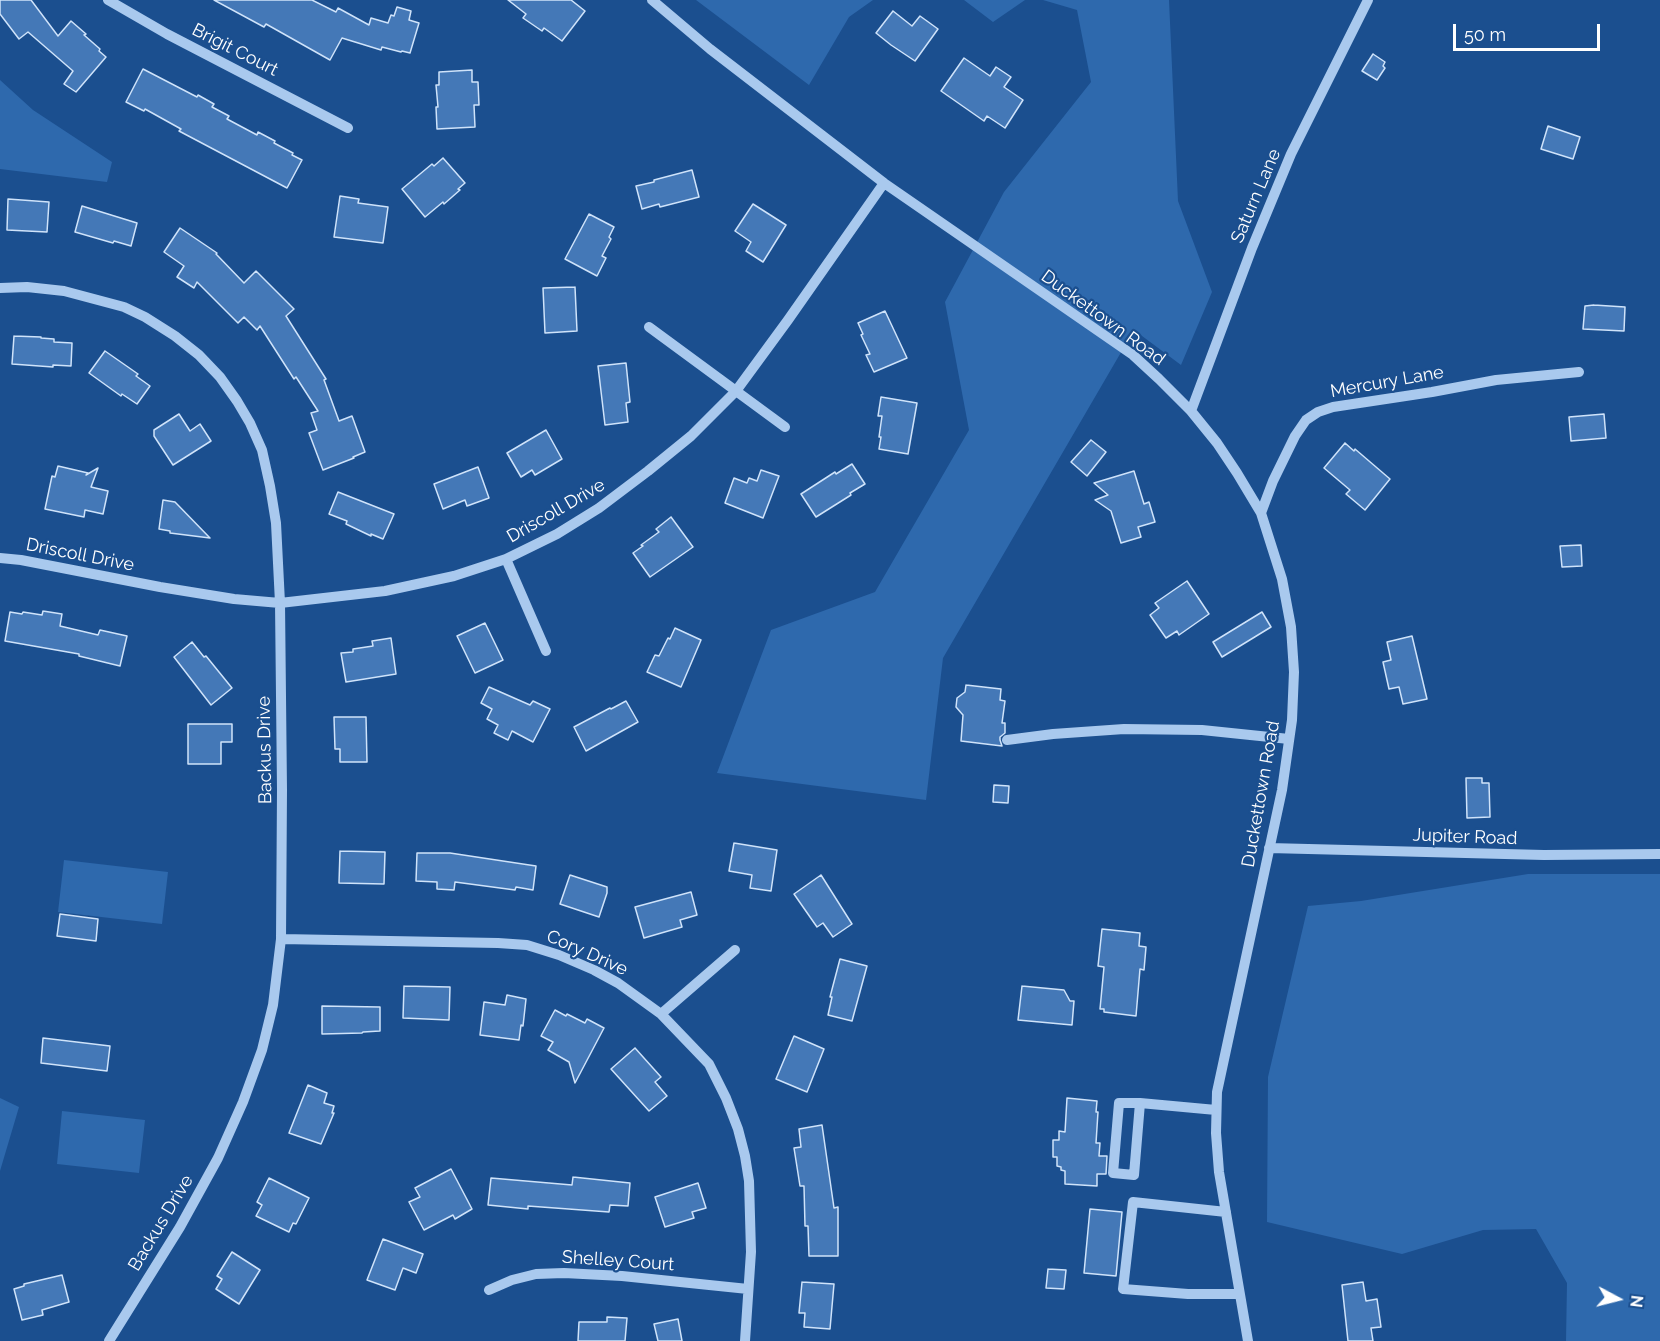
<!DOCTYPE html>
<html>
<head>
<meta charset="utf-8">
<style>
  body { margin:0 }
  #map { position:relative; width:1660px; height:1341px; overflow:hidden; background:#1b4f8f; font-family:Raleway,sans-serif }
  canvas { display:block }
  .north { position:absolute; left:1588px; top:1269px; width:60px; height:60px; -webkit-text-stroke:4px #1b4f8f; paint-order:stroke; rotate:97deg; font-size:16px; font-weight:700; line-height:24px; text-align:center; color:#fff }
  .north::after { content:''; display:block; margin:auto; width:21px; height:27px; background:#fff; clip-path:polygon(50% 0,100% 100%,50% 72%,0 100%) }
  .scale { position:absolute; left:1453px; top:24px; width:147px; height:27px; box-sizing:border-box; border:3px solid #fff; border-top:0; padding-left:8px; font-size:18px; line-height:21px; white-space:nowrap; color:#fff; -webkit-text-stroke:4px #1b4f8f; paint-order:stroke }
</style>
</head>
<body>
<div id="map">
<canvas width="1660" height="1341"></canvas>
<div class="north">N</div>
<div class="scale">50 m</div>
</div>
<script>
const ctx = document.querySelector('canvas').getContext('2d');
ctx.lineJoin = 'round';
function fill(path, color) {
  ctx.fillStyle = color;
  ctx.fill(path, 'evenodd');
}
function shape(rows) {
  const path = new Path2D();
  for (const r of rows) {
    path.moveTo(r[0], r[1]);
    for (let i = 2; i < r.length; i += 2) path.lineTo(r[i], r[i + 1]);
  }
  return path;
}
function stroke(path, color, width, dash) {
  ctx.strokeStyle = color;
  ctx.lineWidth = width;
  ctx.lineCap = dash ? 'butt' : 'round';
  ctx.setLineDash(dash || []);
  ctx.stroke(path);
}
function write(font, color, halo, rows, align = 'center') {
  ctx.font = font + ' Raleway,sans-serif';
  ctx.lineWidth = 4.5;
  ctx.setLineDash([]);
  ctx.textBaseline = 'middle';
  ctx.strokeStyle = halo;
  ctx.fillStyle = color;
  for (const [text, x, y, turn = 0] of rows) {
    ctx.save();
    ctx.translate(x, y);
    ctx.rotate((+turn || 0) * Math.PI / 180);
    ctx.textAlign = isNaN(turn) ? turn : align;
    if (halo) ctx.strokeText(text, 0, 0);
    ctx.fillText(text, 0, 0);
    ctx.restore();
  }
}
const green = shape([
  [696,0,873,0,849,17,809,85],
  [964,0,1025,0,993,22],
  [1043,0,1169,0,1178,201,1212,292,1181,365,1134,330,943,658,926,800,717,773,771,630,875,592,969,430,945,302,1004,192,1091,82,1077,10],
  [0,80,33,110,112,162,107,182,0,169],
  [64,860,168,872,162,924,58,912],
  [1528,874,1660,874,1660,1341,1566,1341,1567,1283,1536,1229,1483,1230,1402,1254,1267,1222,1268,1077,1308,906,1361,901],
  [0,1098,19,1107,0,1171],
  [62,1111,145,1120,139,1173,57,1164]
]);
const building = shape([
  [0,0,31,0,58,36,71,21,86,34,84,35,100,49,99,51,106,57,76,92,64,84,73,71,28,32,19,39,0,14,0,0],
  [214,0,312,0,336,12,338,8,369,25,371,18,388,23,391,15,394,16,397,7,411,11,409,20,419,23,410,53,402,51,401,52,382,47,381,50,342,38,330,60,266,24,264,27,214,0],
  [508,0,571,0,585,11,562,41,544,28,542,31,523,18,526,14,508,0],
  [893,11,912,26,920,16,938,29,915,61,891,45,876,33,893,11],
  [1373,54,1385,62,1383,66,1385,68,1377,80,1362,71,1373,54],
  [964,58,990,76,996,67,1011,77,1004,87,1023,100,1005,128,987,116,984,121,941,91,964,58],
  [143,69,197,97,198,95,214,104,212,107,229,116,227,119,257,135,258,132,275,141,274,143,293,153,292,155,302,160,287,188,179,131,181,129,145,109,144,111,126,102,143,69],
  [472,70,472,82,478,82,479,105,474,105,475,127,437,129,436,107,438,107,436,85,439,85,439,72,472,70],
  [1548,126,1580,137,1573,159,1541,149,1548,126],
  [443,158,465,183,458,189,460,190,444,204,443,202,425,217,402,189,432,164,434,166,443,158],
  [692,170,699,197,660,207,659,204,642,209,636,186,654,182,654,180,692,170],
  [340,196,359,199,358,203,388,207,383,243,334,237,340,196],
  [8,199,49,202,47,232,7,230,8,199],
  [753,204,786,225,763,262,746,251,751,242,735,231,753,204],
  [82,206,137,223,131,246,114,241,113,243,75,232,82,206],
  [589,214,614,227,609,237,611,239,602,256,606,258,597,276,565,259,589,214],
  [180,228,217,253,216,254,244,283,256,271,294,309,286,316,326,379,324,380,339,421,352,416,365,452,353,457,354,458,323,470,309,433,317,430,311,413,318,411,296,377,294,379,260,326,257,330,244,317,238,323,197,282,194,288,177,277,184,266,164,252,180,228],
  [575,287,577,331,545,333,543,288,575,287],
  [1594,305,1625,307,1624,331,1583,329,1585,306,1594,305],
  [885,311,907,358,874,372,866,355,870,354,861,335,863,334,858,323,885,311],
  [14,336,41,337,41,338,54,339,54,342,72,343,71,366,53,365,53,367,12,364,14,336],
  [105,351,138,374,136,376,150,386,137,404,122,394,121,396,89,373,105,351],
  [626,363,630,402,626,403,628,422,605,425,598,366,626,363],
  [881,397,917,403,908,454,879,449,881,437,879,437,882,416,878,416,881,397],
  [179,414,190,431,200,424,211,441,173,465,154,436,154,430,179,414],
  [1604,414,1606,438,1571,441,1569,417,1604,414],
  [546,430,562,459,535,475,532,470,521,477,507,453,546,430],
  [1091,440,1106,452,1087,476,1071,462,1091,440],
  [1345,443,1354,451,1355,449,1390,479,1365,510,1346,494,1350,490,1324,468,1345,443],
  [852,464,865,484,850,493,851,495,816,517,801,494,835,472,836,474,852,464],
  [58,466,88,473,86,475,98,468,91,487,108,491,103,514,85,510,84,517,45,509,52,476,55,477,58,466],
  [478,467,489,498,467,506,465,500,443,509,434,484,478,467],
  [761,470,779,476,763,518,725,503,734,478,747,483,749,478,757,481,761,470],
  [1134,471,1144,504,1149,502,1155,522,1138,527,1141,537,1121,543,1111,511,1095,500,1108,495,1094,483,1134,471],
  [338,492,394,514,383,539,371,534,371,536,346,524,347,521,329,514,338,492],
  [163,500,175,502,210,538,170,533,170,531,159,529,163,500],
  [671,517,693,547,650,577,633,553,643,546,641,545,659,532,656,529,671,517],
  [1581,545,1582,566,1562,567,1560,546,1581,545],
  [1187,581,1209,614,1179,635,1177,631,1166,638,1150,615,1159,608,1155,603,1187,581],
  [43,611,62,614,60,626,98,635,100,630,127,636,120,666,79,656,79,654,5,641,10,612,22,614,23,612,42,615,43,611],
  [1262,612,1271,627,1222,657,1213,642,1262,612],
  [485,623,503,660,475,673,457,636,485,623],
  [675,628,701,640,681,687,647,672,655,655,659,656,668,638,670,639,675,628],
  [1412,636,1427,699,1403,704,1399,687,1389,689,1383,662,1391,660,1387,642,1412,636],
  [391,638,396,674,346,682,341,653,353,652,353,649,373,646,372,641,391,638],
  [192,642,204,657,206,656,232,688,211,705,174,657,192,642],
  [966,685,1001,689,1000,700,1005,701,1002,723,1005,723,1005,733,1000,737,1000,740,1002,746,961,741,963,715,956,707,957,698,965,692,966,685],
  [489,687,530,705,533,701,550,709,533,742,512,731,508,740,494,733,498,725,487,719,492,709,481,703,489,687],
  [626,701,638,722,586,751,574,727,610,708,611,709,626,701],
  [334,717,366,717,367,762,340,762,340,749,335,749,334,717],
  [188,724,232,724,232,742,221,742,221,764,188,764,188,724],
  [1466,778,1482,778,1482,783,1489,783,1490,817,1467,818,1466,778],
  [994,785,1009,786,1008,803,993,802,994,785],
  [734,843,777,850,771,891,750,888,752,875,729,871,734,843],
  [340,851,385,852,384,884,339,883,340,851],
  [417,853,450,853,536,866,533,890,516,887,515,890,455,882,454,890,437,889,437,882,416,881,417,853],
  [570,875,607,887,607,893,599,917,560,904,570,875],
  [821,875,852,924,833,937,823,923,817,927,794,894,821,875],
  [691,892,697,915,680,920,682,927,644,938,635,907,691,892],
  [60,914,98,919,96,941,57,936,60,914],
  [1102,929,1140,933,1139,946,1146,947,1144,970,1140,969,1136,1016,1104,1012,1104,1009,1100,1009,1104,967,1098,966,1102,929],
  [840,959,867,966,852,1021,828,1015,832,997,830,997,840,959],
  [404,986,450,987,449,1020,403,1018,404,986],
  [1022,986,1064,990,1070,1001,1074,1001,1072,1025,1018,1020,1022,986],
  [507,995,526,999,523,1026,521,1025,519,1040,480,1035,484,1002,505,1005,507,995],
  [322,1006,380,1007,380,1031,363,1032,362,1033,322,1034,322,1006],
  [555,1010,566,1016,567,1014,585,1023,587,1019,604,1028,575,1083,569,1062,548,1050,553,1042,541,1036,555,1010],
  [794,1036,824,1049,807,1092,776,1079,794,1036],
  [43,1038,110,1046,107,1071,41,1063,43,1038],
  [635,1048,661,1077,655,1082,667,1096,649,1111,611,1069,635,1048],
  [308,1085,327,1093,324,1103,334,1106,332,1113,334,1113,321,1144,289,1133,308,1085],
  [1067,1098,1097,1101,1096,1112,1098,1112,1096,1143,1100,1143,1099,1156,1107,1156,1106,1174,1097,1174,1097,1186,1065,1184,1065,1171,1061,1170,1061,1167,1057,1166,1057,1157,1053,1157,1053,1140,1059,1140,1059,1131,1065,1132,1067,1098],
  [822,1125,834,1208,838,1207,838,1256,809,1256,808,1226,805,1226,804,1186,800,1186,794,1148,801,1147,799,1129,822,1125],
  [451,1169,472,1209,455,1219,453,1215,424,1230,409,1202,420,1197,415,1188,451,1169],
  [573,1177,630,1183,628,1206,610,1205,609,1212,528,1206,528,1209,488,1205,491,1178,572,1185,573,1177],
  [269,1178,309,1198,296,1224,293,1223,289,1232,256,1216,262,1205,257,1202,269,1178],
  [698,1183,706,1208,692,1212,694,1218,665,1227,655,1197,698,1183],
  [1090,1209,1122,1212,1116,1276,1084,1273,1090,1209],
  [383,1239,423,1254,416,1273,403,1268,395,1290,367,1280,383,1239],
  [232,1252,260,1270,239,1304,216,1289,222,1279,217,1276,232,1252],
  [1048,1269,1066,1270,1064,1289,1046,1288,1048,1269],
  [62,1275,69,1302,42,1310,43,1315,22,1320,14,1289,24,1286,24,1284,62,1275],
  [802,1282,834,1284,830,1329,804,1327,805,1313,799,1313,802,1282],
  [1363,1282,1366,1301,1377,1299,1381,1327,1371,1328,1373,1341,1348,1341,1342,1285,1363,1282],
  [607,1317,627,1318,625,1341,578,1341,579,1322,607,1322,607,1317],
  [678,1319,682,1341,658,1341,654,1324,678,1319]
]);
const minor = shape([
  [108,0,167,34,348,128],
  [652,0,710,49,884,183,1133,355,1159,379,1191,411,1217,443,1237,473,1261,513,1282,579,1291,627,1294,672,1292,720,1282,790,1217,1092,1216,1133,1219,1172,1248,1341],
  [0,288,27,287,64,291,124,307,145,317,175,336,199,355,220,377,237,401,250,423,262,450,270,486,276,523,280,603,282,790,281,939,273,1005,262,1050,243,1102,218,1158,180,1227,109,1341],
  [649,327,785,427],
  [1191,411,1252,248,1291,154,1368,0],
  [1261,513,1273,481,1295,436,1306,420,1318,412,1333,407,1432,392,1496,380,1579,372],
  [0,558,21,560,160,587,234,599,280,603,385,591,454,576,506,559,557,534,599,508,648,471,691,436,736,391,788,320,884,183],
  [506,559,546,651],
  [1007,740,1053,734,1124,729,1202,730,1289,739],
  [1269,848,1544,855,1660,854],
  [281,939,498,943,527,945,559,955,594,970,618,983,661,1014,709,1064,726,1098,738,1129,745,1156,749,1181,751,1252,745,1341],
  [661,1014,735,950],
  [1140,1103,1134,1175,1113,1173,1119,1103,1140,1103,1216,1110],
  [1226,1212,1133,1202,1123,1289,1188,1294,1240,1294],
  [489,1290,512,1280,536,1274,564,1273,622,1276,748,1289]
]);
const streetNames = [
  ["Brigit Court",235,50,27],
  ["Saturn Lane",1256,196,-67],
  ["Duckettown Road",1103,318,36],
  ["Mercury Lane",1387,382,-10],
  ["Driscoll Drive",556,511,-30],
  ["Driscoll Drive",80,555,11],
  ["Backus Drive",265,750,-91],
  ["Duckettown Road",1261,794,-80],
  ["Jupiter Road",1465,837,2],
  ["Cory Drive",587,953,24],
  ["Backus Drive",161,1223,-59],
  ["Shelley Court",618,1261,4]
];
fill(green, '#2e69ad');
fill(building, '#4478b7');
stroke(building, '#cfe3fa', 1.5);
stroke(minor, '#a9c9ee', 10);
write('18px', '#fff', '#1b4f8f', streetNames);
</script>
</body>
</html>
